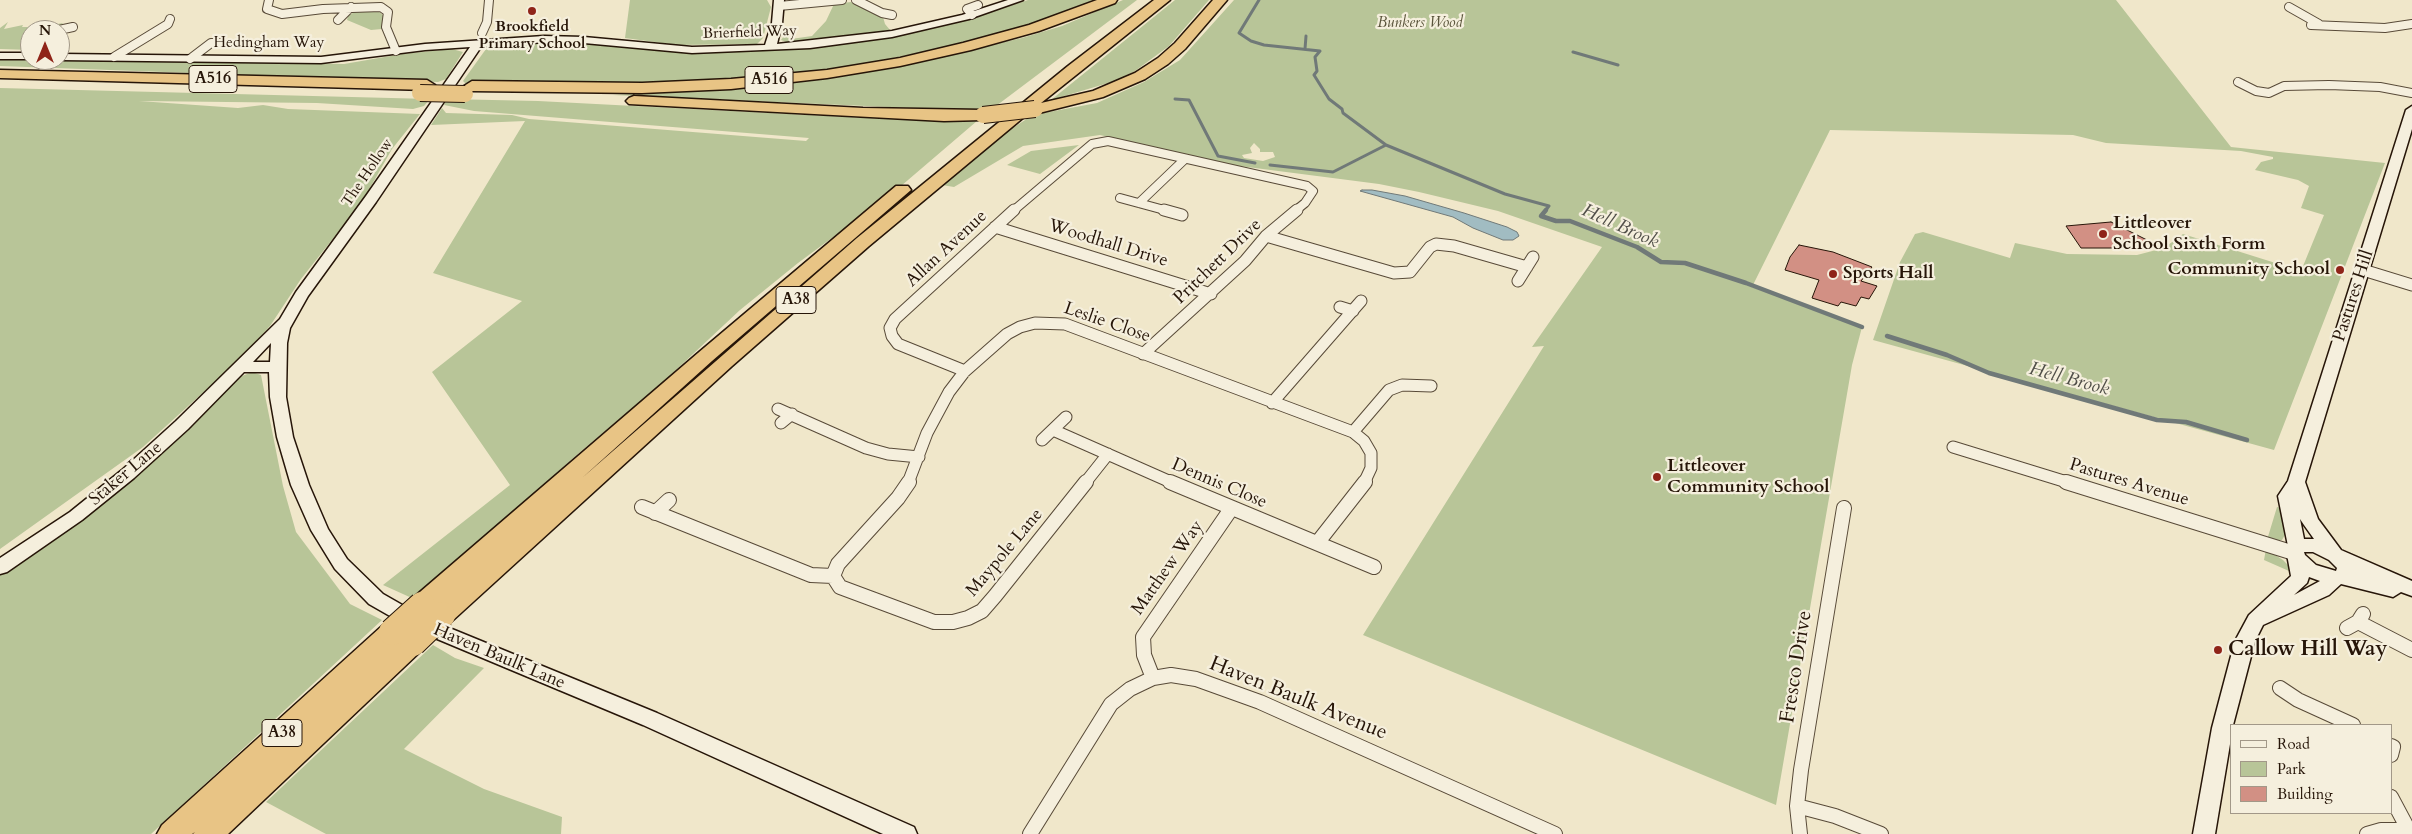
<!DOCTYPE html>
<html>
<head>
<meta charset="utf-8">
<style>
  body { margin:0 }
  #map { position:relative; width:2412px; height:834px; overflow:hidden; background:#f0e7ca; font-family:Cardo,serif }
  canvas { display:block }
  .legend { position:absolute; left:2230px; top:724px; width:162px; height:90px; box-sizing:border-box; background:#f5efdd; border:1px solid #a29888; margin:0; padding:6px 9px; list-style:none; font-size:15px; color:#261508 }
  .legend li { display:flex; align-items:center; gap:10px; height:25px }
  .legend b { width:25px; border:1px solid #a29888 }
  .north { position:absolute; left:20px; top:20px; width:50px; height:50px; box-sizing:border-box; background:#f5efdd; border:1px solid #a29888; border-radius:50%; rotate:0deg; font-size:14px; font-weight:700; line-height:20px; text-align:center; color:#261508 }
  .north::after { content:''; display:block; margin:auto; width:18px; height:22px; background:#8f2418; clip-path:polygon(50% 0,100% 100%,50% 72%,0 100%) }
</style>
</head>
<body>
<div id="map">
<canvas width="2412" height="834"></canvas>
<ul class="legend">
<li><b style="height:6px;background:#f5efdd"></b>Road</li>
<li><b style="height:14px;background:#b8c598"></b>Park</li>
<li><b style="height:14px;background:#d29084"></b>Building</li>
</ul>
<div class="north">N</div>
</div>
<script>
const ctx = document.querySelector('canvas').getContext('2d');
ctx.lineJoin = 'round';
function fill(path, color) {
  ctx.fillStyle = color;
  ctx.fill(path, 'evenodd');
}
function shape(rows) {
  const path = new Path2D();
  for (const r of rows) {
    path.moveTo(r[0], r[1]);
    for (let i = 2; i < r.length; i += 2) path.lineTo(r[i], r[i + 1]);
  }
  return path;
}
function stroke(path, color, width, dash) {
  ctx.strokeStyle = color;
  ctx.lineWidth = width;
  ctx.lineCap = dash ? 'butt' : 'round';
  ctx.setLineDash(dash || []);
  ctx.stroke(path);
}
function write(font, color, halo, rows, align = 'center') {
  ctx.font = font + ' Cardo,serif';
  ctx.lineWidth = 4.5;
  ctx.setLineDash([]);
  ctx.textBaseline = 'middle';
  ctx.strokeStyle = halo;
  ctx.fillStyle = color;
  for (const [text, x, y, turn = 0] of rows) {
    ctx.save();
    ctx.translate(x, y);
    ctx.rotate((+turn || 0) * Math.PI / 180);
    ctx.textAlign = isNaN(turn) ? turn : align;
    if (halo) ctx.strokeText(text, 0, 0);
    ctx.fillText(text, 0, 0);
    ctx.restore();
  }
}
const green = shape([
  [630,0,767,0,771,7,763,38,757,44,677,45,625,38],
  [1028,0,1099,0,1024,27,951,46,864,64,781,76,715,81,584,85,465,83,463,81,486,49,500,45,532,42,581,42,679,52,725,52,821,47,912,33,971,18],
  [1123,0,1137,0,992,109,959,110,613,95,757,87,887,69,1022,38,1062,26],
  [1175,0,1209,0,1169,46,1135,71,1115,81,1051,100],
  [1234,0,2116,0,2231,147,2385,163,2274,450,1873,340,1900,262,1915,234,1923,232,2010,258,2015,243,2067,254,2137,255,2164,248,2183,234,2301,271,2324,215,2301,208,2309,186,2298,180,2255,170,2261,162,2273,159,2273,157,2241,151,2106,143,2073,135,1830,130,1752,287,1862,327,1852,365,1776,805,1363,635,1544,346,1532,347,1602,247,1498,211,1419,192,1379,184,1224,164,1100,135,1023,146,954,187,942,185,1011,129,1033,115,1097,103,1144,82,1180,60],
  [1254,143,1260,149,1260,152,1273,152,1275,157,1263,161,1244,158,1242,155,1252,153,1250,148],
  [851,2,865,6,883,17,885,24,890,30,821,40,789,43,781,40,784,36,791,39,812,36,826,21,834,4],
  [377,10,384,16,382,29,371,30,347,20,348,16,356,11],
  [8,22,4,29,23,25,22,27,40,27,63,23,57,30,30,30,30,50,0,49,0,28],
  [452,49,463,52,446,79,438,82,0,66,0,59,344,64,402,54],
  [0,88,430,99,424,106,413,109,317,103,139,101,238,108,263,105,288,109,420,114,392,149,362,202,301,279,270,326,241,358,143,447,0,549],
  [447,99,538,101,866,118,977,121,894,192,798,263,740,310,662,383,579,453,414,599,383,585,510,485,432,372,522,301,433,273,525,121,431,125,442,108,446,113,512,115,529,119,806,141,809,138,474,111,444,105],
  [1079,145,1040,174,1007,165,1031,151],
  [252,372,261,375,283,486,296,532,350,604,382,620,151,834,0,834,0,574,128,483,242,376],
  [2277,507,2281,508,2286,533,2282,540,2267,540],
  [2266,549,2283,560,2290,567,2289,571,2264,560],
  [433,645,455,658,484,668,404,749,484,789,562,817,561,834,326,834,266,802]
]);
const water = shape([
  [1362,190,1372,190,1405,196,1464,213,1507,227,1517,232,1519,236,1513,240,1503,240,1473,228,1453,217,1360,191,1362,190]
]);
const streamFar1 = shape([
  [1259,0,1239,33,1251,41,1264,45,1320,51,1315,57,1317,71,1314,75,1329,99,1342,109,1343,113,1386,145,1333,172,1270,165],
  [1305,49,1306,36],
  [1573,52,1618,65],
  [1175,99,1189,100,1218,156,1255,163],
  [1386,145,1505,194,1549,206,1545,211]
]);
const stream = shape([
  [1546,210,1541,216,1556,221,1570,221,1637,247,1661,262,1685,263,1746,283,1862,327],
  [1887,336,1947,355,1989,373,2157,420,2186,422,2247,440]
]);
const building = shape([
  [2111,222,2153,243,2120,248,2081,248,2066,226,2111,222],
  [1799,245,1833,252,1872,267,1861,281,1877,286,1869,299,1861,297,1856,306,1841,302,1838,306,1812,298,1819,280,1785,270,1790,257,1799,245]
]);
const streetFar2 = shape([
  [269,0,267,9,282,14,323,9,381,7,388,12,386,27,396,51],
  [856,0,882,13,892,15],
  [779,6,842,0],
  [2289,7,2319,24],
  [972,15,967,9,978,5],
  [338,20,351,7],
  [2311,25,2385,28,2412,24],
  [59,30,73,27],
  [482,33,487,22,489,0],
  [114,57,168,24,170,19],
  [190,59,211,43,220,43],
  [2238,82,2256,91,2269,93,2284,86,2329,85,2380,87,2412,93],
  [1120,198,1168,211],
  [1139,203,1185,159],
  [1013,211,1092,144,1108,141,1307,186,1313,191,1305,203,1295,211]
]);
const streetFar1 = shape([
  [1164,210,1182,215],
  [995,227,1211,294],
  [1266,236,1394,273,1410,272,1430,247,1436,244,1454,246,1527,267],
  [2363,270,2412,285],
  [1518,281,1533,257],
  [1340,307,1353,311],
  [1143,354,1245,261,1266,236,1297,210],
  [965,371,898,344,892,336,890,328,895,319,1014,210],
  [1272,403,1361,301],
  [778,409,866,448,888,454,919,457],
  [781,423,792,414],
  [1053,430,1173,483],
  [1353,432,1389,390,1402,385,1431,386],
  [1042,440,1066,417],
  [1953,447,2070,483],
  [908,483,927,433,949,392,965,371,1007,334,1020,327,1035,323,1065,324,1353,432,1364,441,1371,453,1371,468,1364,483],
  [1085,483,1108,454]
]);
const street = shape([
  [1170,482,1374,567],
  [2066,482,2294,553],
  [642,507,811,575,833,576],
  [655,513,669,500],
  [1318,542,1365,482],
  [833,576,838,564,898,498,909,482],
  [833,576,840,587,934,622,953,622,968,618,982,611,995,596,1086,482],
  [2358,622,2412,650],
  [2347,628,2358,622,2363,614],
  [1153,678,1144,655,1143,637,1231,509],
  [2280,688,2298,700,2353,725],
  [2391,746,2393,747,2391,755],
  [2391,797,2408,829],
  [1797,806,1835,816,1881,834],
  [1030,834,1111,704,1130,689,1153,678,1171,675,1196,679,1260,702,1555,834],
  [1800,834,1797,806,1801,770,1844,508],
  [2367,834,2381,830,2412,830]
]);
const secondary = shape([
  [774,0,784,0,782,23,777,44,892,31,962,15,1008,0,1023,0,969,19,892,37,810,48,692,53,584,43,544,42,481,47,376,202,308,296,290,328,287,343,286,397,293,437,309,485,328,529,347,559,383,594,425,618,657,713,914,827,917,834,883,834,643,725,411,628,369,604,335,569,311,530,291,485,277,437,270,397,269,372,244,372,188,429,134,478,82,520,7,572,0,574,0,558,70,512,122,470,176,421,280,319,296,292,366,196,470,47,425,50,321,63,60,60,60,54,321,57,425,44,544,36,584,37,692,47,765,45,772,23,774,0],
  [271,343,270,362,253,362,271,343],
  [0,53,30,53,30,59,0,59,0,53],
  [2412,106,2412,129,2305,482,2318,519,2341,550,2412,581,2412,596,2401,592,2393,597,2341,584,2329,595,2263,625,2255,641,2233,725,2231,725,2231,738,2215,834,2193,834,2212,728,2235,641,2249,615,2291,576,2286,549,2288,546,2278,496,2288,481,2406,110,2412,106],
  [2300,519,2304,525,2314,539,2304,539,2300,519],
  [2304,552,2313,552,2329,560,2337,568,2336,571,2316,565,2305,555,2304,552],
  [2309,577,2320,581,2294,595,2307,583,2309,577]
]);
const highway = shape([
  [1097,0,1117,0,1115,3,1039,31,971,50,900,66,827,78,731,89,642,93,472,91,464,86,472,81,642,83,731,79,827,70,900,58,963,43,1029,25,1097,0],
  [1154,0,1170,0,1041,103,1093,91,1135,73,1158,58,1175,43,1213,0,1227,0,1185,49,1168,64,1145,79,1103,97,1035,114,1030,112,869,246,732,366,451,622,442,625,433,622,430,615,432,611,422,614,413,612,410,605,413,598,698,353,896,186,908,186,911,190,712,361,582,478,857,238,1068,66,1154,0],
  [0,70,427,80,435,85,427,90,0,78,0,70],
  [634,96,863,108,983,110,991,115,983,120,944,121,629,104,626,101,629,98,634,96],
  [392,622,401,625,405,632,401,639,413,633,422,636,426,643,422,650,228,834,193,834,195,832,192,834,157,834,162,825,383,625,392,622]
]);
const highwayBridgeFar1 = shape([
  [420,93,465,94],
  [983,115,1035,109]
]);
const highwayBridge = shape([
  [392,632,422,605],
  [413,643,442,615]
]);
const markers = [
  [532,11,5,"#8f2418"],
  [2103,234,5,"#8f2418"],
  [2340,270,5,"#8f2418"],
  [1833,274,5,"#8f2418"],
  [1657,477,5,"#8f2418"],
  [2218,650,5,"#8f2418"]
];
const farParknames = [
  ["Bunkers Wood",1420,24]
];
const farPoinames = [
  ["Brookfield",532,28],
  ["Primary School",532,45]
];
const farStreetnames = [
  ["Brierfield Way",750,33,-2],
  ["Hedingham Way",269,44],
  ["The Hollow",368,173,-56]
];
const shields = [
  [213,79,48],
  [769,80,48],
  [796,300,40],
  [282,733,40]
];
const shieldNames = [
  ["A516",213,79],
  ["A516",769,80],
  ["A38",796,300],
  ["A38",282,733]
];
const poiNames = [
  ["Littleover",2113,224],
  ["School Sixth Form",2113,245],
  ["Community School",2330,270,"right"],
  ["Sports Hall",1843,274],
  ["Littleover",1667,467],
  ["Community School",1667,488]
];
const streetNames = [
  ["Woodhall Drive",1108,244,17],
  ["Allan Avenue",947,249,-43],
  ["Pritchett Drive",1218,262,-44],
  ["Pastures Hill",2354,296,-72],
  ["Leslie Close",1107,323,19],
  ["Staker Lane",126,474,-40],
  ["Pastures Avenue",2129,483,17],
  ["Dennis Close",1219,484,23],
  ["Maypole Lane",1005,553,-50],
  ["Matthew Way",1168,568,-55],
  ["Haven Baulk Lane",499,657,23]
];
const waterNames = [
  ["Hell Brook",1620,227,24],
  ["Hell Brook",2069,380,15]
];
const nearPoinames = [
  ["Callow Hill Way",2228,650]
];
const nearStreetnames = [
  ["Fresco Drive",1797,667,-81],
  ["Haven Baulk Avenue",1298,699,22]
];
fill(green, '#b8c598');
fill(water, '#a1bcc2');
stroke(water, '#707978', 1);
stroke(streamFar1, '#707978', 3);
stroke(stream, '#707978', 4.5);
fill(building, '#d29084');
stroke(building, '#261508', 1);
stroke(streetFar2, '#584a38', 10);
stroke(streetFar1, '#584a38', 13);
stroke(street, '#584a38', 16);
stroke(secondary, '#261508', 3);
stroke(highway, '#261508', 3);
stroke(streetFar2, '#f5efdd', 8);
stroke(streetFar1, '#f5efdd', 11);
stroke(street, '#f5efdd', 14);
fill(secondary, '#f5efdd');
fill(highway, '#e8c485');
stroke(highwayBridgeFar1, '#261508', 18, []);
stroke(highwayBridge, '#261508', 28, []);
stroke(highwayBridgeFar1, '#e8c485', 16);
stroke(highwayBridge, '#e8c485', 26);
for (const [x, y, r, color] of markers) {
  const dot = new Path2D();
  dot.arc(x, y, r, 0, 2 * Math.PI);
  ctx.fillStyle = color;
  ctx.fill(dot);
  stroke(dot, '#f5efdd', 2);
}
write('italic 15px', '#59533a', '#f5efdd', farParknames);
write('bold 15px', '#261508', '#f5efdd', farPoinames);
write('15px', '#261508', '#f5efdd', farStreetnames);
for (const [x, y, w] of shields) {
  const box = new Path2D();
  box.roundRect(x - w / 2, y - 13.5, w, 27, 4);
  ctx.fillStyle = '#f5efdd';
  ctx.fill(box);
  stroke(box, '#261508', 1);
}
write('bold 16px', '#261508', null, shieldNames);
write('bold 18px', '#261508', '#f5efdd', poiNames, 'left');
write('18px', '#261508', '#f5efdd', streetNames);
write('italic 19px', '#514f49', '#f5efdd', waterNames);
write('bold 21px', '#261508', '#f5efdd', nearPoinames, 'left');
write('21px', '#261508', '#f5efdd', nearStreetnames);
</script>
</body>
</html>
